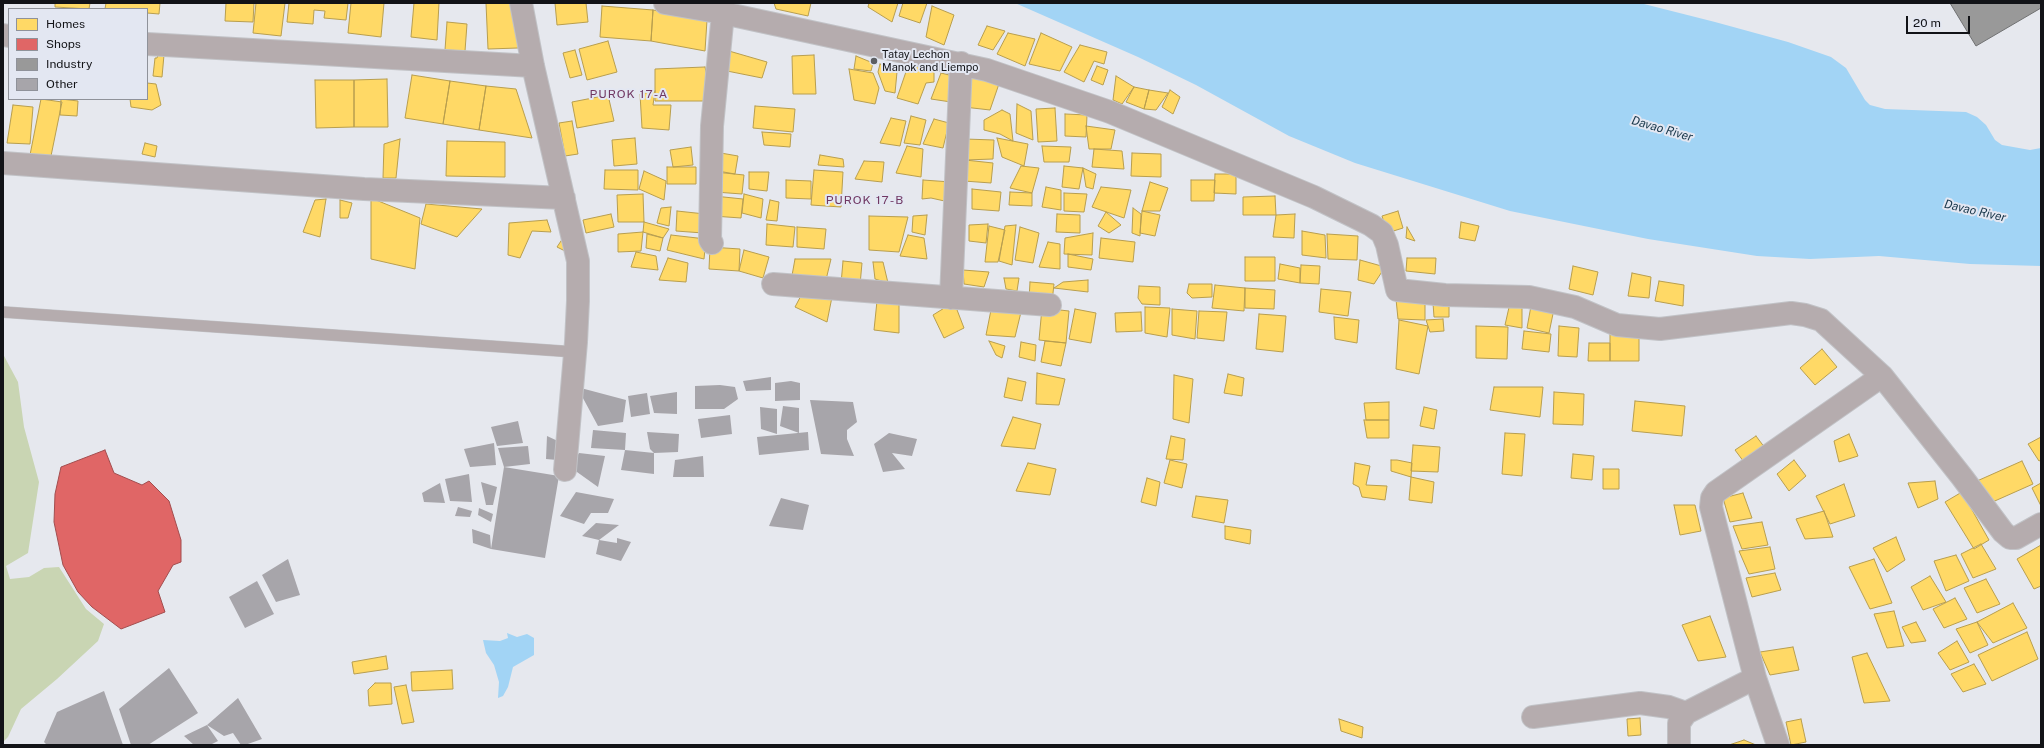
<!DOCTYPE html>
<html>
<head>
<meta charset="utf-8">
<style>
  body { margin:0 }
  #map { position:relative; width:2044px; height:748px; overflow:hidden; background:#e6e8ee; font-family:"Public Sans",sans-serif }
  canvas { display:block }
  .frame { position:absolute; inset:0; border:4px solid #121317; pointer-events:none }
  .legend { position:absolute; left:8px; top:8px; width:140px; height:92px; box-sizing:border-box; background:#e3e7f2; border:1px solid #8f929a; margin:0; padding:5px 7px; list-style:none; font-size:12px; color:#121317 }
  .legend li { display:flex; align-items:center; gap:8px; height:20px }
  .legend b { width:20px; border:1px solid #8f929a }
  .scale { position:absolute; left:1906px; top:16px; width:64px; height:18px; box-sizing:border-box; border:2px solid #121317; border-top:0; padding-left:5px; font-size:12px; line-height:14px; white-space:nowrap; color:#121317; -webkit-text-stroke:3px #e3e7f2; paint-order:stroke }
</style>
</head>
<body>
<div id="map">
<canvas width="2044" height="748"></canvas>
<div class="frame"></div>
<ul class="legend">
<li><b style="height:11px;background:#ffd966"></b>Homes</li>
<li><b style="height:11px;background:#e06666"></b>Shops</li>
<li><b style="height:11px;background:#999"></b>Industry</li>
<li><b style="height:11px;background:#a7a5aa"></b>Other</li>
</ul>
<div class="scale">20 m</div>
</div>
<script>
const ctx = document.querySelector('canvas').getContext('2d');
ctx.lineJoin = 'round';
function fill(path, color) {
  ctx.fillStyle = color;
  ctx.fill(path, 'evenodd');
}
function shape(rows) {
  const path = new Path2D();
  for (const r of rows) {
    path.moveTo(r[0], r[1]);
    for (let i = 2; i < r.length; i += 2) path.lineTo(r[i], r[i + 1]);
  }
  return path;
}
function stroke(path, color, width, dash) {
  ctx.strokeStyle = color;
  ctx.lineWidth = width;
  ctx.lineCap = dash ? 'butt' : 'round';
  ctx.setLineDash(dash || []);
  ctx.stroke(path);
}
function write(font, color, halo, rows, align = 'center') {
  ctx.font = font + ' "Public Sans",sans-serif';
  ctx.lineWidth = 4;
  ctx.setLineDash([]);
  ctx.textBaseline = 'middle';
  ctx.strokeStyle = halo;
  ctx.fillStyle = color;
  for (const [text, x, y, turn = 0] of rows) {
    ctx.save();
    ctx.translate(x, y);
    ctx.rotate((+turn || 0) * Math.PI / 180);
    ctx.textAlign = isNaN(turn) ? turn : align;
    if (halo) ctx.strokeText(text, 0, 0);
    ctx.fillText(text, 0, 0);
    ctx.restore();
  }
}
const green = shape([
  [3,354,18,382,24,427,39,482,28,553,6,566,10,579,29,577,44,568,59,567,86,609,104,624,98,641,57,679,21,709,8,737,3,742]
]);
const water = shape([
  [1015,3,1640,3,1715,22,1788,42,1831,57,1846,68,1865,100,1870,105,1885,109,1966,112,1977,117,1986,125,1995,140,2002,145,2030,150,2041,148,2041,266,1970,264,1879,256,1810,259,1757,256,1648,239,1510,211,1355,163,1289,136,1196,85,1138,57],
  [507,633,517,637,527,634,534,638,534,655,513,667,508,687,503,696,498,698,499,682,494,665,486,653,483,640,500,641,508,638]
]);
const homes = shape([
  [55,3,90,3,89,9,55,7,55,3],
  [106,3,160,3,159,14,147,13,147,9,105,9,106,3],
  [226,3,254,3,253,22,225,21,226,3],
  [256,3,285,3,281,36,253,33,256,3],
  [289,3,348,3,346,20,324,18,325,11,314,10,313,24,287,22,289,3],
  [351,3,384,3,381,37,348,33,351,3],
  [414,3,439,3,437,40,411,37,414,3],
  [486,3,517,3,518,48,488,49,486,3],
  [555,3,586,3,588,22,557,25,555,3],
  [774,3,811,3,808,16,776,9,774,3],
  [869,3,898,3,892,22,868,7,869,3],
  [903,3,927,3,920,23,899,16,903,3],
  [602,6,653,10,651,41,600,37,602,6],
  [932,6,954,15,944,45,926,37,932,6],
  [653,10,707,20,705,51,651,41,653,10],
  [447,22,467,24,465,51,445,50,447,22],
  [987,26,1005,31,993,50,978,45,987,26],
  [1008,33,1035,39,1025,66,997,54,1008,33],
  [1041,33,1072,47,1060,71,1029,64,1041,33],
  [608,41,617,72,587,80,579,49,608,41],
  [1080,45,1107,52,1104,64,1094,61,1084,82,1064,72,1080,45],
  [575,50,582,75,570,78,563,53,575,50],
  [729,51,767,62,762,78,722,70,729,51],
  [158,55,164,55,162,77,153,76,155,58,157,58,158,55],
  [814,55,816,94,793,94,792,56,814,55],
  [856,56,873,63,871,71,854,69,856,56],
  [909,63,934,70,934,82,926,83,918,104,897,98,909,63],
  [880,64,897,72,895,93,885,91,878,72,880,64],
  [1097,66,1108,70,1103,85,1091,80,1097,66],
  [705,67,712,101,655,101,655,69,705,67],
  [849,69,873,73,879,88,875,104,854,100,849,69],
  [941,73,957,77,951,102,931,99,941,73],
  [412,75,450,81,443,124,405,118,412,75],
  [970,75,1001,78,990,110,964,107,970,75],
  [1116,76,1134,87,1122,104,1113,100,1116,76],
  [387,79,388,127,354,127,354,80,387,79],
  [315,80,354,80,354,127,316,128,315,80],
  [450,81,486,86,479,130,443,124,450,81],
  [147,83,156,84,161,105,152,110,131,107,130,99,147,99,147,83],
  [486,86,516,89,532,138,479,130,486,86],
  [1134,87,1149,90,1144,109,1126,102,1134,87],
  [1149,90,1168,93,1156,110,1144,109,1149,90],
  [1170,90,1180,97,1173,114,1162,107,1170,90],
  [655,91,653,105,671,105,669,130,642,128,640,94,655,91],
  [608,95,614,121,577,128,572,102,608,95],
  [41,99,62,102,51,156,30,155,41,99],
  [61,99,78,101,77,116,60,115,61,99],
  [1017,104,1031,111,1033,140,1016,133,1017,104],
  [13,105,33,107,30,144,7,143,13,105],
  [755,106,795,109,793,132,753,128,755,106],
  [1055,108,1057,141,1038,142,1036,109,1055,108],
  [1002,110,1010,114,1013,141,1000,134,984,130,984,120,1002,110],
  [1065,114,1087,115,1086,137,1065,136,1065,114],
  [911,116,926,120,920,145,904,143,911,116],
  [891,118,906,121,900,146,880,143,891,118],
  [934,119,949,123,943,148,923,144,934,119],
  [572,121,578,154,565,156,559,123,572,121],
  [1086,126,1115,130,1111,149,1089,149,1086,126],
  [762,132,791,134,790,147,764,145,762,132],
  [635,138,637,164,614,166,612,140,635,138],
  [997,138,1028,144,1024,166,1002,157,997,138],
  [400,139,396,178,383,178,384,144,400,139],
  [965,139,994,140,993,159,965,160,965,139],
  [447,141,505,142,505,177,446,176,447,141],
  [145,143,157,146,155,157,142,154,145,143],
  [907,146,923,149,921,177,896,173,907,146],
  [1042,146,1071,147,1069,162,1044,162,1042,146],
  [691,147,693,165,673,167,670,150,691,147],
  [1094,149,1122,151,1124,169,1092,167,1094,149],
  [715,152,738,156,735,174,712,170,715,152],
  [1132,153,1161,154,1161,177,1131,176,1132,153],
  [820,155,843,159,844,167,818,165,820,155],
  [965,160,993,163,991,183,964,181,965,160],
  [864,161,884,162,882,182,855,179,864,161],
  [1021,166,1039,168,1032,193,1010,188,1021,166],
  [1064,166,1083,168,1079,189,1062,187,1064,166],
  [667,167,696,167,696,184,667,184,667,167],
  [1083,168,1096,174,1093,189,1086,187,1083,168],
  [605,170,638,170,638,190,604,189,605,170],
  [814,170,843,172,841,207,811,205,814,170],
  [644,171,666,181,664,200,639,189,644,171],
  [715,172,744,175,742,194,715,192,715,172],
  [749,172,769,172,767,191,749,189,749,172],
  [1215,174,1236,174,1236,194,1214,193,1215,174],
  [786,180,811,181,811,199,786,198,786,180],
  [923,180,951,182,949,202,931,198,922,199,923,180],
  [1191,180,1215,180,1214,201,1191,201,1191,180],
  [1150,182,1168,188,1160,211,1142,211,1150,182],
  [1046,187,1061,190,1061,210,1042,207,1046,187],
  [1101,187,1131,190,1124,218,1092,207,1101,187],
  [972,189,1001,192,999,211,972,209,972,189],
  [1010,192,1032,193,1032,206,1009,205,1010,192],
  [1064,193,1087,194,1084,212,1064,211,1064,193],
  [643,194,644,222,618,222,617,195,643,194],
  [744,194,763,199,761,218,742,213,744,194],
  [714,196,743,199,741,218,713,216,714,196],
  [1275,196,1276,215,1243,215,1243,197,1275,196],
  [371,198,420,218,415,269,371,259,371,198],
  [326,199,320,237,303,232,315,200,326,199],
  [340,200,352,203,348,218,340,218,340,200],
  [770,200,779,202,777,221,766,220,770,200],
  [426,204,482,209,457,237,421,224,426,204],
  [671,207,669,226,657,223,661,208,671,207],
  [1133,208,1141,214,1140,236,1132,233,1133,208],
  [677,211,705,214,703,233,676,231,677,211],
  [1142,211,1160,215,1155,236,1140,233,1142,211],
  [1398,211,1403,228,1387,233,1382,216,1398,211],
  [1106,212,1121,225,1109,233,1098,226,1106,212],
  [611,214,614,227,586,233,583,220,611,214],
  [1057,214,1080,215,1080,233,1056,232,1057,214],
  [1295,214,1294,238,1273,237,1276,215,1295,214],
  [927,215,925,235,912,232,913,216,927,215],
  [869,216,908,217,899,252,869,250,869,216],
  [547,220,551,232,532,231,520,258,508,255,509,223,547,220],
  [644,222,669,229,663,238,643,232,644,222],
  [1461,222,1479,226,1475,241,1459,238,1461,222],
  [767,224,795,227,793,247,766,245,767,224],
  [988,224,986,243,969,241,969,225,988,224],
  [1016,225,1012,265,999,261,1005,226,1016,225],
  [989,226,1005,230,998,262,985,262,989,226],
  [797,227,826,229,824,249,797,247,797,227],
  [1020,227,1039,233,1033,263,1015,260,1020,227],
  [1407,227,1415,241,1406,238,1407,227],
  [1302,231,1325,235,1326,258,1302,255,1302,231],
  [643,232,641,251,618,252,618,234,643,232],
  [1093,233,1092,255,1064,254,1065,238,1093,233],
  [647,234,663,238,660,251,646,248,647,234],
  [1327,234,1358,236,1357,260,1328,259,1327,234],
  [565,235,567,252,557,247,565,235],
  [671,235,706,239,704,259,667,250,671,235],
  [908,235,924,238,927,259,900,256,908,235],
  [1101,238,1135,242,1133,262,1099,258,1101,238],
  [1048,242,1060,244,1060,269,1039,267,1048,242],
  [710,247,740,249,739,271,709,269,710,247],
  [744,250,769,257,763,278,739,271,744,250],
  [636,252,656,256,658,270,631,267,636,252],
  [1068,254,1093,259,1091,270,1068,267,1068,254],
  [1245,257,1275,257,1275,281,1245,281,1245,257],
  [668,258,688,263,686,282,659,280,668,258],
  [1407,258,1436,258,1435,274,1406,271,1407,258],
  [795,259,831,259,825,284,791,281,795,259],
  [1360,260,1385,267,1374,284,1358,280,1360,260],
  [843,261,862,263,860,285,841,284,843,261],
  [873,262,883,262,888,283,875,279,873,262],
  [1280,264,1300,268,1300,283,1278,279,1280,264],
  [1301,265,1320,266,1319,284,1300,283,1301,265],
  [1573,266,1598,272,1593,295,1569,289,1573,266],
  [963,270,989,272,984,287,964,284,963,270],
  [1632,273,1651,277,1649,298,1628,296,1632,273],
  [1004,278,1019,278,1017,291,1006,289,1004,278],
  [1088,280,1088,292,1054,288,1063,282,1088,280],
  [1659,281,1684,285,1683,306,1655,301,1659,281],
  [1030,282,1054,284,1052,302,1029,300,1030,282],
  [1189,284,1212,284,1212,297,1192,298,1187,293,1189,284],
  [1215,285,1245,288,1244,311,1212,308,1215,285],
  [1139,286,1160,287,1160,305,1142,304,1138,298,1139,286],
  [1245,288,1275,290,1274,309,1245,308,1245,288],
  [1321,289,1351,292,1348,316,1319,312,1321,289],
  [804,290,832,297,827,322,795,307,804,290],
  [1396,299,1425,300,1425,320,1398,319,1396,299],
  [899,300,899,333,874,330,877,301,899,300],
  [954,302,964,328,944,338,933,315,954,302],
  [1433,303,1449,303,1449,317,1434,317,1433,303],
  [1510,303,1522,304,1522,328,1505,325,1510,303],
  [992,305,1021,312,1015,337,986,335,992,305],
  [1531,306,1554,309,1549,333,1527,328,1531,306],
  [1145,307,1170,308,1167,337,1145,333,1145,307],
  [1042,308,1069,311,1066,343,1039,340,1042,308],
  [1075,309,1096,313,1091,343,1069,339,1075,309],
  [1172,309,1197,311,1195,339,1172,335,1172,309],
  [1199,311,1227,312,1224,341,1197,338,1199,311],
  [1141,312,1142,331,1116,332,1115,313,1141,312],
  [1259,314,1286,316,1283,352,1256,349,1259,314],
  [1334,317,1359,320,1357,343,1335,339,1334,317],
  [1443,319,1444,331,1430,332,1426,320,1443,319],
  [1399,320,1428,326,1419,374,1396,369,1399,320],
  [1476,326,1508,327,1507,359,1476,358,1476,326],
  [1559,326,1579,328,1577,357,1558,356,1559,326],
  [1524,331,1551,334,1549,352,1522,349,1524,331],
  [1610,331,1639,332,1639,361,1610,361,1610,331],
  [989,341,1005,346,1002,358,996,355,989,341],
  [1045,341,1066,343,1061,366,1041,362,1045,341],
  [1021,342,1036,345,1035,361,1019,357,1021,342],
  [1589,343,1610,343,1610,361,1588,361,1589,343],
  [1822,349,1837,367,1815,385,1800,368,1822,349],
  [1037,373,1065,379,1059,405,1036,404,1037,373],
  [1228,374,1244,378,1242,396,1224,393,1228,374],
  [1174,375,1193,379,1189,423,1173,419,1174,375],
  [1008,378,1026,382,1022,401,1004,397,1008,378],
  [1494,387,1543,387,1540,417,1490,410,1494,387],
  [1554,392,1584,394,1583,425,1553,424,1554,392],
  [1635,401,1685,406,1682,436,1632,431,1635,401],
  [1389,402,1389,420,1366,420,1364,403,1389,402],
  [1424,407,1437,410,1434,429,1420,426,1424,407],
  [1013,417,1041,424,1035,449,1001,446,1013,417],
  [1364,420,1389,420,1389,438,1367,438,1364,420],
  [1505,433,1525,434,1522,476,1502,474,1505,433],
  [1849,434,1858,456,1839,462,1834,441,1849,434],
  [1171,436,1185,439,1183,460,1166,459,1171,436],
  [1756,436,1768,452,1747,466,1735,450,1756,436],
  [2041,437,2041,460,2039,461,2028,444,2041,437],
  [1413,445,1440,447,1438,472,1411,471,1413,445],
  [1573,454,1594,456,1592,480,1571,478,1573,454],
  [1170,460,1187,464,1182,488,1164,483,1170,460],
  [1391,460,1397,460,1412,463,1411,477,1391,471,1391,460],
  [1794,460,1806,476,1789,491,1777,474,1794,460],
  [2022,461,2033,484,1988,504,1977,481,2022,461],
  [1028,463,1056,469,1050,495,1016,491,1028,463],
  [1355,463,1370,466,1366,485,1387,486,1385,500,1362,497,1359,487,1353,484,1355,463],
  [1603,469,1619,469,1619,489,1603,489,1603,469],
  [1411,477,1434,482,1432,503,1409,500,1411,477],
  [1147,478,1160,482,1156,506,1141,502,1147,478],
  [1935,481,1938,499,1918,508,1908,483,1935,481],
  [2041,483,2041,506,2032,488,2041,483],
  [1844,484,1855,516,1830,524,1816,496,1844,484],
  [1962,492,1989,540,1974,549,1945,502,1962,492],
  [1743,493,1752,518,1730,522,1723,498,1743,493],
  [1196,496,1228,500,1224,523,1192,517,1196,496],
  [1674,505,1695,505,1701,531,1680,535,1674,505],
  [1824,511,1833,537,1805,539,1796,519,1824,511],
  [1762,522,1768,545,1742,549,1733,526,1762,522],
  [1225,526,1251,530,1250,544,1225,539,1225,526],
  [1896,537,1905,560,1887,572,1873,548,1896,537],
  [1981,544,1996,569,1973,578,1961,554,1981,544],
  [2041,545,2041,586,2034,589,2017,559,2041,545],
  [1770,547,1775,569,1749,574,1739,551,1770,547],
  [1956,555,1969,581,1946,591,1934,561,1956,555],
  [1874,559,1892,603,1870,609,1849,567,1874,559],
  [1775,573,1781,590,1752,597,1746,578,1775,573],
  [1930,576,1946,602,1923,610,1911,587,1930,576],
  [1986,579,2000,604,1977,613,1964,588,1986,579],
  [1955,598,1967,619,1944,628,1933,609,1955,598],
  [2013,603,2027,628,1993,643,1977,622,2013,603],
  [1894,611,1904,646,1887,648,1874,614,1894,611],
  [1710,616,1726,657,1698,661,1682,625,1710,616],
  [1916,622,1926,641,1911,643,1902,627,1916,622],
  [1977,622,1988,645,1970,653,1956,629,1977,622],
  [2027,632,2038,659,1992,681,1978,655,2027,632],
  [1957,641,1969,662,1950,670,1938,653,1957,641],
  [1793,647,1799,670,1770,675,1760,652,1793,647],
  [1867,653,1890,701,1864,703,1852,657,1867,653],
  [386,656,388,669,354,674,352,662,386,656],
  [1974,664,1986,684,1963,692,1951,674,1974,664],
  [452,670,453,689,412,691,411,672,452,670],
  [375,683,391,683,392,704,369,706,368,690,375,683],
  [406,685,414,722,402,724,394,687,406,685],
  [1640,718,1641,735,1628,736,1627,719,1640,718],
  [1339,719,1363,727,1362,738,1341,731,1339,719],
  [1801,719,1806,742,1791,745,1786,722,1801,719],
  [1744,740,1756,745,1729,745,1744,740]
]);
const shops = shape([
  [105,450,114,473,142,485,149,481,169,501,181,540,181,562,173,565,158,591,165,612,121,629,92,607,78,592,63,565,54,522,55,494,61,467,105,450]
]);
const industry = shape([
  [1950,3,2041,3,2041,8,1976,46,1950,3]
]);
const building = shape([
  [771,377,771,390,746,391,743,381],
  [791,381,800,383,800,400,775,401,775,383],
  [720,385,735,387,738,399,724,409,695,409,695,386],
  [577,387,626,400,623,422,598,426],
  [677,392,677,414,654,413,650,396],
  [647,393,650,414,631,417,628,396],
  [810,400,853,402,857,422,847,430,847,439,854,456,821,454],
  [783,406,799,408,799,433,780,426],
  [760,407,777,409,777,434,761,429],
  [730,415,732,434,701,438,698,419],
  [518,421,523,443,497,446,491,427],
  [593,430,626,433,625,450,654,453,650,449,647,432,679,434,678,452,654,453,654,474,621,470,625,450,591,448],
  [808,432,809,450,759,455,757,437],
  [889,433,917,439,912,456,892,453,905,469,883,472,874,444],
  [547,436,560,442,557,460,546,459],
  [494,443,496,465,470,467,464,449],
  [528,446,530,464,504,467,498,448],
  [579,453,605,456,598,487,570,467],
  [703,456,704,477,673,477,675,460],
  [504,467,559,476,545,558,491,549],
  [469,474,472,502,450,501,445,479],
  [481,482,497,487,493,505,486,505],
  [440,483,445,503,424,502,422,493],
  [576,492,614,499,608,513,591,513,584,524,560,516],
  [781,498,809,505,803,530,769,526],
  [458,507,472,511,470,517,455,516],
  [479,508,493,514,491,522,478,515],
  [596,523,619,525,599,540,582,536],
  [472,529,490,535,491,549,473,543],
  [617,538,631,542,621,561,596,554,599,540,617,543],
  [288,559,300,595,276,602,262,575],
  [257,581,274,614,245,628,229,597],
  [169,668,198,713,148,745,131,745,119,709],
  [104,691,123,745,47,745,44,742,57,712],
  [238,698,262,739,245,745,241,745,233,733,224,736,207,725],
  [207,725,218,741,210,745,194,745,184,736]
]);
const lane = shape([
  [3,312,575,352]
]);
const street = shape([
  [521,3,533,66,578,261,578,301,576,342,565,470],
  [665,3,723,13,987,70,1110,112,1314,197,1371,225,1382,233,1387,245,1397,290,1445,295,1529,297,1575,307,1617,325,1660,329,1791,313,1805,315,1821,320,1882,376,1962,477,2003,532,2010,538,2016,538,2041,524],
  [3,35,9,36],
  [147,44,533,66],
  [3,163,364,189,564,198],
  [712,243,710,240,712,126,723,13],
  [773,284,1050,305],
  [951,298,961,63],
  [1533,717,1640,703,1669,707,1686,713],
  [1679,745,1679,723,1686,713,1755,678],
  [1778,745,1755,678,1711,507,1712,498,1716,492,1882,376]
]);
const markers = [
  [874,61,4,"#5c5e62"]
];
const poiNames = [
  ["Tatay Lechon",882,55],
  ["Manok and Liempo",882,68]
];
const neighbourhoodNames = [
  ["PUROK 17-A",629,94],
  ["PUROK 17-B",865,200]
];
const waterNames = [
  ["Davao River",1662,129,16],
  ["Davao River",1975,211,13]
];
fill(green, '#c9d5b3');
fill(water, '#a2d4f5');
fill(homes, '#ffd966');
stroke(homes, '#b89e4e', 1);
fill(shops, '#e06666');
stroke(shops, '#a24d4e', 1);
fill(industry, '#999');
stroke(industry, '#707172', 1);
fill(building, '#a7a5aa');
stroke(lane, '#c1c2c6', 12);
stroke(street, '#c1c2c6', 24);
stroke(lane, '#b5acae', 11);
stroke(street, '#b5acae', 22);
for (const [x, y, r, color] of markers) {
  const dot = new Path2D();
  dot.arc(x, y, r, 0, 2 * Math.PI);
  ctx.fillStyle = color;
  ctx.fill(dot);
  stroke(dot, '#e3e7f2', 1.5);
}
write('11px', '#121317', '#e3e7f2', poiNames, 'left');
ctx.letterSpacing = '1px';
write('12px', '#703762', '#e3e7f2', neighbourhoodNames);
ctx.letterSpacing = '0px';
write('italic 12px', '#163548', '#e3e7f2', waterNames);
</script>
</body>
</html>
